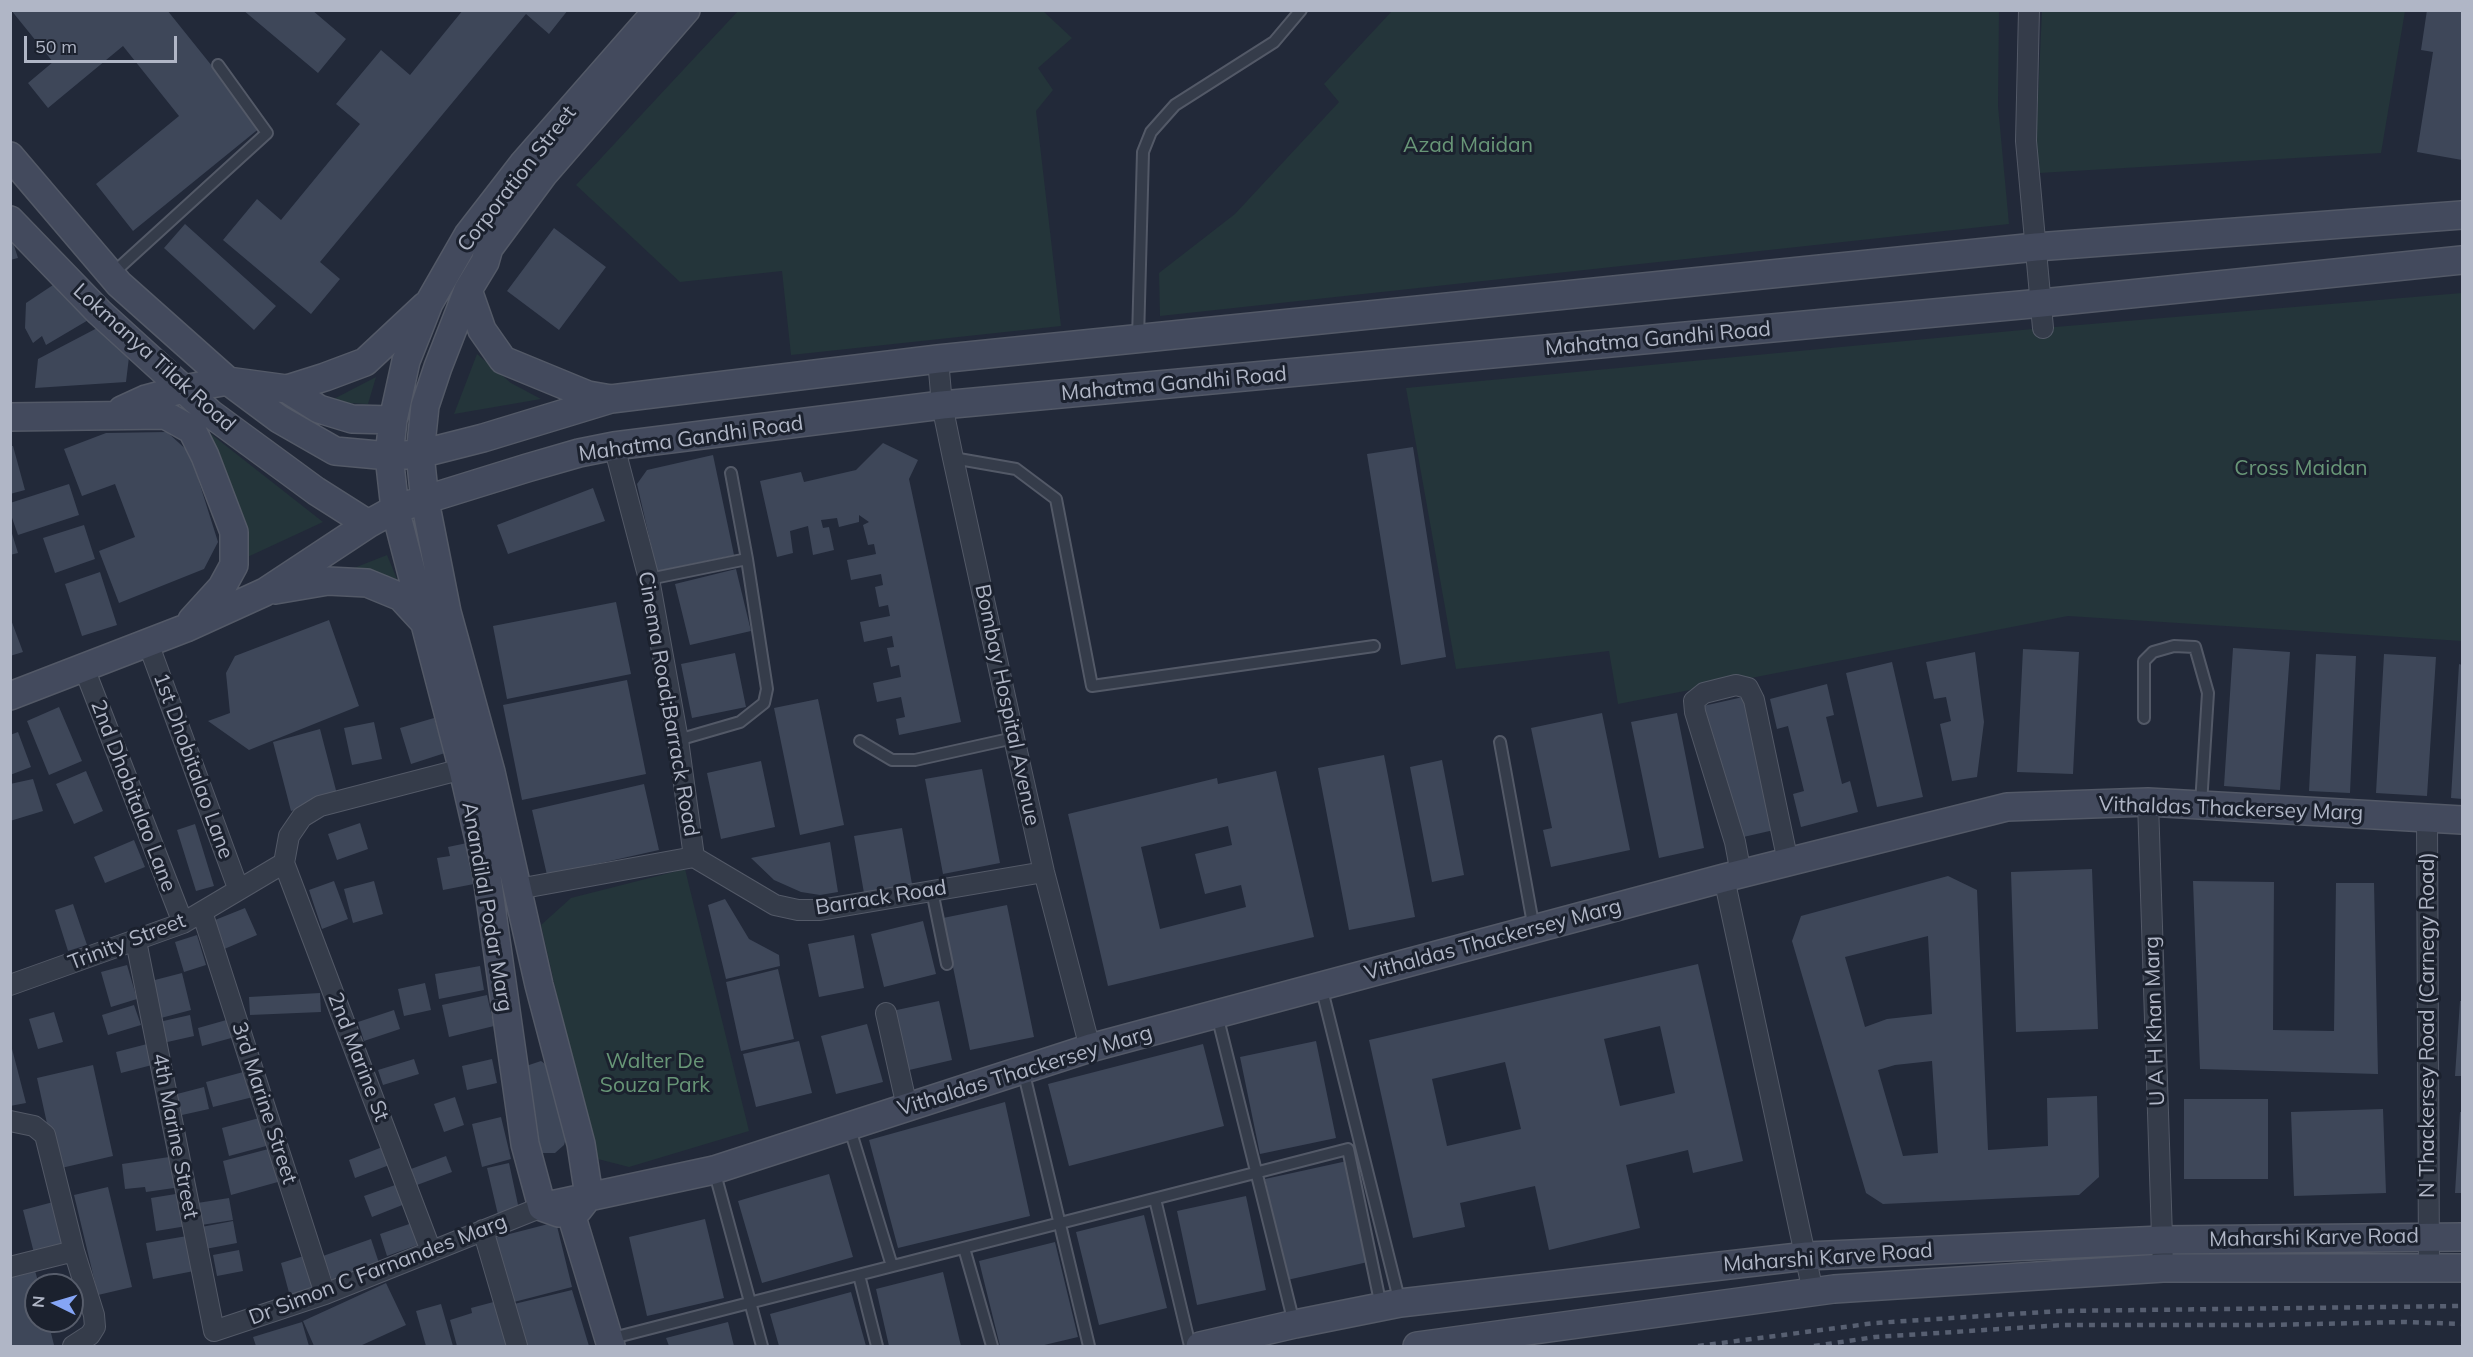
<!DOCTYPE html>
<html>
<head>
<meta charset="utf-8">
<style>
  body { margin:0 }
  #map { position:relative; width:2473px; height:1357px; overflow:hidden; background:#222939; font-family:Mulish,sans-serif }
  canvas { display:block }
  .frame { position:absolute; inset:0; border:12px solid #b0b6c6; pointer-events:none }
  .north { position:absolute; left:24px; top:1273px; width:60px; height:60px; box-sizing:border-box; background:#1b212e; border:2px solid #575d6b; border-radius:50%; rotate:275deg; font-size:16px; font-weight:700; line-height:24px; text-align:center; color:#b0b6c6 }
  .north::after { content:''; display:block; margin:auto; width:21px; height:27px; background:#85a5f6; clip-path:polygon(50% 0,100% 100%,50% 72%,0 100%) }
  .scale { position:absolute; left:24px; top:36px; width:153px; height:27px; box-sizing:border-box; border:3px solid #b0b6c6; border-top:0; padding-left:8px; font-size:18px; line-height:21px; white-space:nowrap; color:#b0b6c6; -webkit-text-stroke:4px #1b212e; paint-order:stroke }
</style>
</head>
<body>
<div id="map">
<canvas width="2473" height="1357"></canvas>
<div class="frame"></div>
<div class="north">N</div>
<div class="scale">50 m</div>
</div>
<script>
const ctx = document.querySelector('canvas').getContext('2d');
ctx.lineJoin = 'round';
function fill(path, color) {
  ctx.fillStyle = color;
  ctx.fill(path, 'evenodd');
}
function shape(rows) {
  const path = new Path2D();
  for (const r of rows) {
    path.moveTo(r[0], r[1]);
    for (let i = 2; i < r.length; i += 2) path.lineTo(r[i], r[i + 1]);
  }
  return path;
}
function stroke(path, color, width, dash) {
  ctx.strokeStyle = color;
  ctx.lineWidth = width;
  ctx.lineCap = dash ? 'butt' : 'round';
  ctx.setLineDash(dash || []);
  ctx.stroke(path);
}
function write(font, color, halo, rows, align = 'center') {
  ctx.font = font + ' Mulish,sans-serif';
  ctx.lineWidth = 6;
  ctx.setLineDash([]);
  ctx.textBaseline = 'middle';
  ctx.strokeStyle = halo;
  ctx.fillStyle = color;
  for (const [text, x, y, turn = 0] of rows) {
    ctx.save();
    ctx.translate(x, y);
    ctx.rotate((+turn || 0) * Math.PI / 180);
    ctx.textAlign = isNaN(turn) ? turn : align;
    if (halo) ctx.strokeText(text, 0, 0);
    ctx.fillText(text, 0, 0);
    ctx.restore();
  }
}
const green = shape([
  [738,11,1043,11,1072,38,1038,68,1053,90,1036,111,1061,326,791,355,782,271,680,282,576,185],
  [1392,11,1999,11,1998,106,2009,224,1160,316,1159,273,1235,214,1339,102,1324,84],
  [2042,11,2405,11,2381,153,2039,173,2036,141],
  [2462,293,2462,641,2068,616,1618,704,1609,651,1456,669,1406,388,2043,328],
  [477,354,511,383,541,399,454,414],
  [376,377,368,404,328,402],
  [202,427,323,522,241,560],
  [387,555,397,579,349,570],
  [685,869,749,1131,629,1167,594,1158,541,925,571,898]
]);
const building = shape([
  [11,10,167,10,261,127,133,231,96,184,179,116,123,46,48,108,28,83,53,62],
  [243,10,312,10,346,39,318,73],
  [463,10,568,10,549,34,526,14,320,262,340,279,311,314,223,240,257,199,281,220,360,124,336,104,381,50,410,75],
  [2427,10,2462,10,2462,160,2417,152,2433,52,2421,50],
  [185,224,276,306,254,330,164,248],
  [554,228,606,267,559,330,507,291],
  [10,233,18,258,10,260],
  [59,281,90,319,46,345,42,336,33,343,25,328,26,303],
  [101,326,129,357,126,382,35,388,38,359],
  [167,432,190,453,218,542,204,569,119,603,99,551,135,537,115,484,82,496,64,449,106,433],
  [883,443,918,460,909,479,961,722,899,735,896,719,905,717,901,697,877,702,873,683,901,677,899,665,891,667,887,648,894,647,892,636,864,642,860,622,890,616,888,605,879,607,875,587,883,585,881,574,851,580,847,560,876,554,874,544,868,545,863,525,869,522,859,515,859,522,839,527,837,518,821,520,823,528,829,527,834,550,813,555,808,526,790,531,793,553,777,557,760,481,801,472,804,482,856,470],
  [10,446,13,446,25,490,10,494],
  [1413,447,1446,657,1401,665,1367,454],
  [713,455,734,555,657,571,637,484,647,470],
  [69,484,79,515,18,535,10,512,10,503],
  [593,488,605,521,508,554,497,525],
  [84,525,95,559,55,573,43,538],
  [10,527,18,553,10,555],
  [736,569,751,631,690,645,675,584],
  [100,572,117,625,82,636,65,584],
  [616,602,631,674,507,699,493,626],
  [10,617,23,652,10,656],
  [329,620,359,706,249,750,208,721,230,713,226,673,235,656],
  [2233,648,2290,652,2280,790,2224,786],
  [2023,649,2079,652,2073,774,2017,772],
  [1975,652,1984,722,1977,777,1952,781,1940,724,1951,721,1946,697,1934,699,1926,662],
  [735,653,746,707,692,718,681,664],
  [2316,654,2356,656,2350,793,2309,791],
  [2384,654,2436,657,2427,796,2376,793],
  [1892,662,1923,797,1877,807,1846,673],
  [2459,664,2462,665,2462,799,2451,798],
  [627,680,646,774,522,800,503,705],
  [1827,684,1834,715,1826,717,1842,784,1850,781,1858,812,1801,827,1793,794,1804,791,1788,726,1777,729,1770,699],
  [1743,697,1774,830,1739,838,1703,706],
  [818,699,844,825,800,835,774,708],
  [59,707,82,761,49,775,27,721],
  [1602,713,1630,850,1551,867,1543,830,1552,828,1531,728],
  [1677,713,1704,848,1659,858,1631,722],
  [434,718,445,753,411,764,400,728],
  [374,722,382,759,352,765,344,728],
  [320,729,338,798,291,811,273,742],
  [18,732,31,767,10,775,10,735],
  [1384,755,1415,917,1349,930,1318,768],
  [1442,760,1464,875,1432,882,1410,767],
  [761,761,775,827,721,839,707,773],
  [982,769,1000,863,943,874,925,779],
  [86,771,103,811,74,824,56,784],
  [1276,771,1314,937,1108,986,1068,814,1217,778,1218,784],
  [1228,826,1232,845,1195,854,1205,894,1241,885,1246,907,1160,929,1141,847],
  [33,779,43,811,10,821,10,784],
  [644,784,659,850,547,875,532,810],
  [360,823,368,849,337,860,328,834],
  [195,824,214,886,196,891,177,830],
  [902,828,912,884,864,893,854,836],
  [134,840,145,867,105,883,94,857],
  [830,842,838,892,820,895,801,892,774,880,751,858],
  [467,843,474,884,443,890,437,858,450,856,448,847],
  [2092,869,2098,1029,2016,1032,2011,872],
  [1948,876,1977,890,1988,1150,2048,1146,2047,1098,2097,1096,2099,1177,2079,1195,1883,1204,1866,1193,1792,941,1801,916],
  [1928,936,1932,1014,1887,1019,1865,1027,1845,957],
  [1932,1061,1938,1153,1903,1156,1878,1070,1895,1065],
  [334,881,348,919,322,929,309,890],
  [374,881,383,914,353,923,344,889],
  [2193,881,2274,882,2273,1030,2334,1031,2336,883,2374,883,2378,1074,2200,1069],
  [725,899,749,939,779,955,780,966,726,979,708,905],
  [73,904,87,945,68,951,55,910],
  [1007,905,1034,1037,970,1050,943,918],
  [245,908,257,935,222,950,210,922],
  [923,921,936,974,884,987,871,934],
  [197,935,206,965,184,972,175,942],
  [854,935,864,988,819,997,808,944],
  [1698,964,1743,1161,1693,1173,1688,1150,1626,1165,1640,1228,1549,1250,1535,1186,1460,1203,1465,1227,1413,1238,1369,1040],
  [1660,1026,1675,1093,1620,1106,1604,1039],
  [1505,1062,1521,1129,1447,1146,1432,1079],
  [127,965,137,999,111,1007,101,972],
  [480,966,484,990,439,999,435,974],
  [778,969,794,1039,741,1051,726,982],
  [182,973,191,1010,161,1018,151,981],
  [425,983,431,1010,404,1016,398,989],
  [320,993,321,1012,250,1015,249,997],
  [487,995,494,1026,449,1037,442,1005],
  [939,1001,952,1060,905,1071,892,1011],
  [2460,1001,2462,1001,2462,1076,2455,1076],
  [134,1005,141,1025,108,1035,102,1015],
  [394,1010,400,1029,364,1041,358,1022],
  [54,1012,63,1042,38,1049,29,1019],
  [190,1015,194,1036,163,1043,159,1022],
  [230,1019,235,1037,202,1046,198,1028],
  [867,1024,883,1082,836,1094,821,1036],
  [10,1041,26,1103,10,1106],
  [799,1041,812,1093,756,1107,743,1054],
  [1316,1041,1336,1138,1260,1154,1240,1057],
  [151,1043,156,1064,121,1073,116,1052],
  [1203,1044,1224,1126,1069,1166,1048,1084],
  [414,1059,419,1074,383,1085,378,1070],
  [492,1059,497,1083,467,1090,462,1066],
  [541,1061,548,1066,567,1135,564,1145,555,1153,538,1153,520,1068],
  [93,1065,113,1156,57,1169,37,1078],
  [247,1071,253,1097,213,1107,206,1082],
  [204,1087,209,1109,182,1115,177,1094],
  [455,1097,464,1125,444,1132,434,1104],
  [2184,1099,2268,1099,2268,1179,2184,1179],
  [1005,1102,1030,1216,898,1248,869,1140],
  [2383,1109,2386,1193,2294,1196,2291,1112],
  [2460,1112,2462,1112,2462,1193,2455,1193],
  [263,1117,270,1145,229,1156,222,1128],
  [501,1117,511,1159,482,1167,472,1124],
  [385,1146,392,1164,355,1178,349,1160],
  [276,1147,285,1180,231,1195,223,1161],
  [176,1156,181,1187,146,1192,145,1187,125,1189,122,1164],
  [446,1156,452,1172,417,1185,411,1169],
  [1347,1161,1368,1262,1287,1280,1265,1179],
  [509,1163,520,1214,499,1219,487,1168],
  [829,1174,853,1257,762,1283,738,1201],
  [398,1184,405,1204,372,1217,364,1196],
  [108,1187,132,1287,98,1295,74,1195],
  [182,1193,187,1226,156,1231,151,1198],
  [1246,1196,1266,1290,1197,1305,1177,1211],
  [229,1198,233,1220,195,1226,191,1204],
  [57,1201,68,1244,34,1253,23,1210],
  [1144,1215,1167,1308,1099,1325,1076,1232],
  [705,1219,724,1298,647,1316,629,1237],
  [233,1221,237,1243,200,1250,196,1228],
  [415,1222,423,1243,387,1256,380,1234],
  [556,1222,572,1287,510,1303,494,1238],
  [187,1236,194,1271,153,1279,146,1243],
  [371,1239,379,1263,332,1280,323,1256],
  [1055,1242,1078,1337,1040,1346,1000,1346,979,1261],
  [239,1250,243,1271,217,1276,213,1255],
  [307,1255,318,1292,291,1300,281,1263],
  [34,1267,39,1285,36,1285,36,1321,48,1321,54,1345,10,1346,10,1273],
  [943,1272,961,1346,889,1346,876,1289],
  [386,1283,406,1325,360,1346,314,1346,303,1321],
  [572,1290,589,1346,522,1346,510,1305],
  [851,1292,866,1346,779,1346,770,1314],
  [501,1300,513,1346,457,1346,450,1320,472,1313,471,1308],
  [441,1304,453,1346,426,1346,416,1311],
  [302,1322,309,1346,256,1346,253,1337],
  [728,1322,734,1346,669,1346,666,1338]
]);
const lane = shape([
  [111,275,267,133,218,65],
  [1138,339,1143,152,1151,132,1175,105,1274,42,1301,10],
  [953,458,1016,469,1056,499,1092,686,1374,646],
  [649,579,747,559],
  [2144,718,2144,661,2153,652,2174,646,2195,647,2208,693,2201,804],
  [678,740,740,722,764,703,767,689,747,559,731,473],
  [860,741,892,760,915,760,1014,738],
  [1500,742,1534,929],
  [932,891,947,964],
  [1321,986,1400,1303],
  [1217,1015,1294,1323],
  [1023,1070,1089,1346],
  [849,1126,892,1266],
  [714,1170,762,1346],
  [1155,1199,1190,1346],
  [964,1248,992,1346],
  [859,1275,877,1346],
  [609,1339,1348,1149,1381,1306]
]);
const street = shape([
  [2029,10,2026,141,2043,328],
  [938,359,942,405,953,458,1014,738,1044,872,1090,1048],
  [614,446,649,579,678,740,694,857],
  [148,643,238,888],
  [84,668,183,923],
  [2148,802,2163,1268],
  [2427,818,2429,1268],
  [694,857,775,905,798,910,820,910,1044,872],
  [284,863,431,1251],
  [1741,874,1735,842,1695,712,1694,701,1704,693,1736,685,1748,688,1754,700,1788,862],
  [1724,878,1813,1292],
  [518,889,694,857],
  [202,912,325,1294],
  [136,941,214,1331,325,1294,542,1207],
  [10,985,183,923,284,863,289,836,302,817,320,806,474,766],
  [886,1013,907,1107],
  [10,1121,34,1126,45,1135,74,1251,94,1315,95,1327,90,1335,73,1346],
  [483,1230,517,1346],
  [10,1267,74,1251]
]);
const secondary = shape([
  [10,156,119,284,228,381,279,419,335,451,389,456,420,454,483,438,611,399,938,359,2036,247,2462,215],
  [10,220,99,312,211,414,316,491,368,524],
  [468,290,482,330,503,360,588,395,611,399],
  [287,389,319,409,352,419,393,420],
  [122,410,146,399,183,389,228,381,287,389,325,377,365,362,425,306],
  [10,417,165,415,192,430,205,456,234,532,234,565,222,587,192,620],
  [275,590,328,581,367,583,401,597,425,623],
  [10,696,186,628,265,592,368,524,395,509,527,468,579,453,614,446,942,405,2042,303,2462,260],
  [542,1207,714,1170,1090,1048,1724,878,2007,807,2148,802,2462,820],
  [578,1210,589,1196,581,1144,539,985,491,772,447,612,425,501,420,454,425,406,438,367,468,290,485,262,489,248,543,175,686,10],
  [559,1213,542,1207,525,1144,486,870,463,770,395,509,389,456,393,420,406,361,429,303,468,235,523,164,658,10],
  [572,1217,611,1346],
  [1200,1346,1295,1324,1400,1303,1807,1256,2162,1240,2462,1237],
  [1417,1346,1834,1289,2163,1268,2462,1268]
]);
const rail = shape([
  [1698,1346,1875,1323,2060,1311,2462,1306],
  [1814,1346,1875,1337,2063,1325,2268,1325,2405,1322,2462,1324]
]);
const parkNames = [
  ["Azad Maidan",1468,146],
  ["Cross Maidan",2301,469],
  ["Walter De",655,1062],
  ["Souza Park",655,1086]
];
const streetNames = [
  ["Corporation Street",517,179,-52],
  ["Mahatma Gandhi Road",1658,339,-5],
  ["Lokmanya Tilak Road",154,358,42],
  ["Mahatma Gandhi Road",1174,384,-5],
  ["Mahatma Gandhi Road",691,439,-8],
  ["Cinema Road;Barrack Road",668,704,80],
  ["Bombay Hospital Avenue",1007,705,78],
  ["1st Dhobitalao Lane",193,766,70],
  ["2nd Dhobitalao Lane",133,796,69],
  ["Vithaldas Thackersey Marg",2231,809,2],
  ["Barrack Road",881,898,-9],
  ["Anandilal Podar Marg",487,907,80],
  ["Vithaldas Thackersey Marg",1493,940,-15],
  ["Trinity Street",127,942,-21],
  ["U A H Khan Marg",2155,1021,-92],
  ["N Thackersey Road (Carnegy Road)",2428,1025,-90],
  ["2nd Marine St",358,1057,69],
  ["Vithaldas Thackersey Marg",1025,1071,-17],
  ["3rd Marine Street",264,1103,72],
  ["4th Marine Street",175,1136,79],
  ["Maharshi Karve Road",2314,1238,-1],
  ["Maharshi Karve Road",1828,1258,-4],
  ["Dr Simon C Farnandes Marg",378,1270,-21]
];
fill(green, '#24353a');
fill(building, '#3e4759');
stroke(lane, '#535967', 14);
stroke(street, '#535967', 22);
stroke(secondary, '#535967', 30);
stroke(lane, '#353c4a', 10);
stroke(street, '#353c4a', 20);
stroke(secondary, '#434a5d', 27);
stroke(rail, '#575f71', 4.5, [6, 6]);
write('21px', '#689677', '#1b212e', parkNames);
write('21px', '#b0b6c6', '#1b212e', streetNames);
</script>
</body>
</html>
